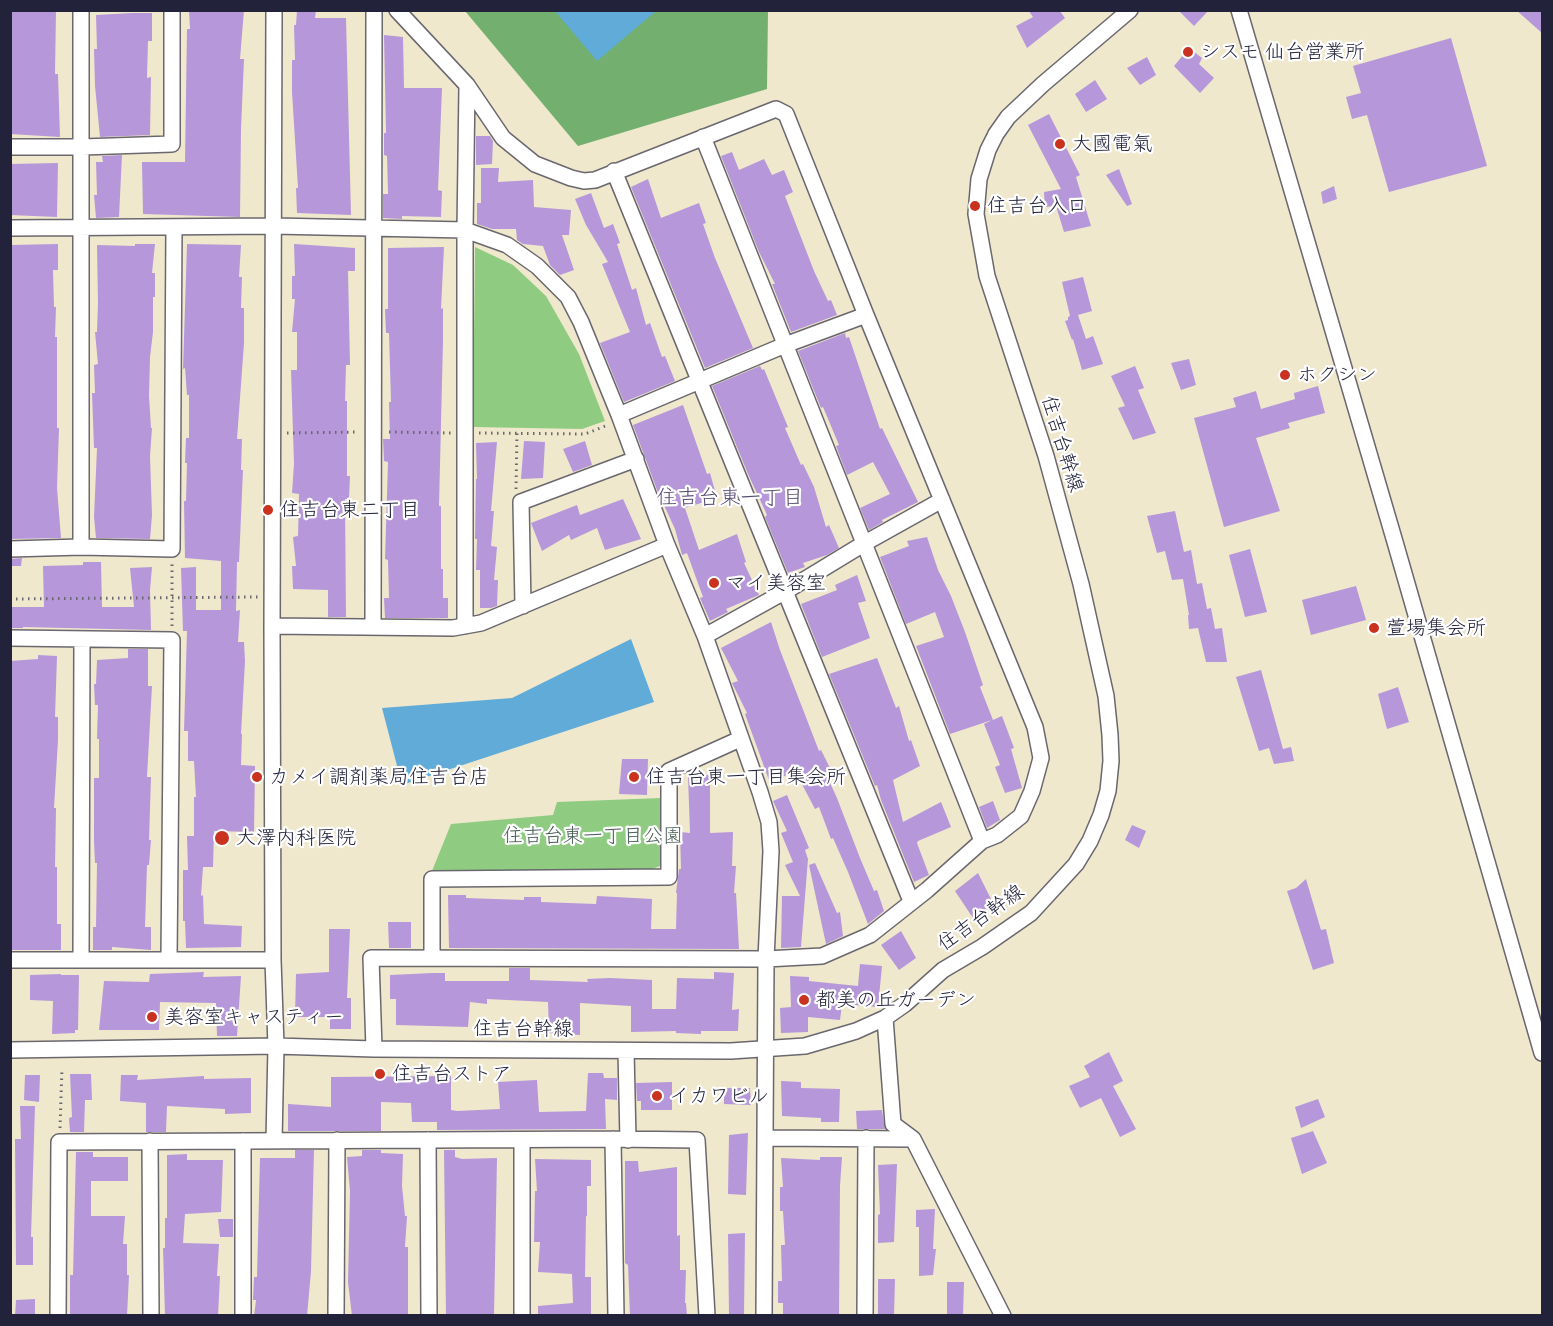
<!DOCTYPE html>
<html>
<head>
<meta charset="utf-8">
<style>
  body { margin:0 }
  #map { position:relative; width:1553px; height:1326px; overflow:hidden; background:#efe8cd; font-family:Delius,sans-serif }
  canvas { display:block }
  .frame { position:absolute; inset:0; border:12px solid #22223b; pointer-events:none }
</style>
</head>
<body>
<div id="map">
<canvas width="1553" height="1326"></canvas>
<div class="frame"></div>
</div>
<script>
const ctx = document.querySelector('canvas').getContext('2d');
ctx.lineJoin = 'round';
function fill(path, color) {
  ctx.fillStyle = color;
  ctx.fill(path, 'evenodd');
}
function shape(rows) {
  const path = new Path2D();
  for (const r of rows) {
    path.moveTo(r[0], r[1]);
    for (let i = 2; i < r.length; i += 2) path.lineTo(r[i], r[i + 1]);
  }
  return path;
}
function stroke(path, color, width, dash) {
  ctx.strokeStyle = color;
  ctx.lineWidth = width;
  ctx.lineCap = dash ? 'butt' : 'round';
  ctx.setLineDash(dash || []);
  ctx.stroke(path);
}
function write(font, color, halo, rows, align = 'center') {
  ctx.font = font + ' Delius,"Klee One",sans-serif';
  ctx.lineWidth = 4.5;
  ctx.setLineDash([]);
  ctx.textBaseline = 'middle';
  ctx.strokeStyle = halo;
  ctx.fillStyle = color;
  for (const [text, x, y, turn = 0] of rows) {
    ctx.save();
    ctx.translate(x, y);
    ctx.rotate((+turn || 0) * Math.PI / 180);
    ctx.textAlign = isNaN(turn) ? turn : align;
    if (halo) ctx.strokeText(text, 0, 0);
    ctx.fillText(text, 0, 0);
    ctx.restore();
  }
}
const green = shape([
  [475,247,513,265,546,296,579,354,605,421,582,429,473,427],
  [661,798,660,866,650,870,432,871,451,824,553,815,557,802]
]);
const forest = shape([
  [465,11,768,11,767,89,578,146]
]);
const water = shape([
  [555,11,656,11,597,61],
  [631,639,654,702,402,785,382,708,512,698]
]);
const building = shape([
  [10,10,56,10,55,74,58,74,60,137,10,134],
  [189,10,244,10,240,59,244,59,241,129,240,217,143,214,142,162,185,162,187,29,190,29],
  [297,10,316,10,315,18,346,18,351,215,297,213,296,188,298,188,292,92,292,60,295,60,294,25,296,25],
  [1028,10,1059,10,1065,18,1027,48,1016,26,1033,17],
  [1178,10,1209,10,1194,26],
  [1516,10,1542,10,1542,33],
  [132,13,152,13,152,41,148,41,147,78,151,77,150,135,100,137,95,86,94,49,97,49,96,15],
  [384,35,403,37,404,88,442,88,438,190,442,191,441,217,402,216,402,219,383,218,383,194,388,194,387,156,384,155,384,133,386,133],
  [1451,38,1487,166,1389,192,1367,115,1352,119,1346,97,1361,93,1353,66],
  [1189,48,1202,58,1199,64,1214,78,1200,93,1174,66],
  [1147,57,1156,75,1140,85,1127,68],
  [1095,80,1107,99,1086,112,1075,94],
  [1049,114,1080,175,1076,177,1091,226,1064,232,1056,206,1045,207,1044,192,1061,189,1028,125],
  [476,136,490,136,493,141,492,164,476,165],
  [732,152,739,170,764,159,772,175,784,170,793,192,785,196,814,271,828,301,831,300,837,315,791,332,772,284,775,284,759,252,721,156],
  [122,155,119,217,96,218,94,195,97,195,96,162,103,162,102,156],
  [58,163,57,217,10,215,10,164],
  [481,168,499,168,498,182,533,180,534,207,571,210,569,235,562,235,574,270,560,275,550,265,543,246,523,244,517,240,516,229,492,229,477,224,477,203,481,203],
  [1119,169,1132,204,1127,206,1106,175],
  [648,179,661,218,699,203,706,223,703,224,715,258,753,348,705,368,631,187],
  [1334,186,1337,199,1323,204,1321,192],
  [591,193,604,228,613,224,620,243,617,244,632,290,636,288,646,325,650,323,662,357,665,356,675,381,624,402,600,343,630,332,602,264,608,262,586,225,575,199],
  [58,244,58,270,53,270,54,307,56,307,55,337,57,337,57,428,59,428,57,488,61,538,10,539,10,245],
  [135,244,155,244,152,273,155,273,155,297,153,297,153,332,150,357,149,396,151,428,152,428,150,456,152,515,150,539,96,538,94,517,97,448,94,448,92,393,95,393,94,365,98,364,95,332,97,332,98,303,97,245,135,246],
  [187,244,241,245,239,277,242,277,241,308,244,308,244,343,237,439,242,439,241,470,243,470,239,562,237,562,236,611,240,610,238,642,244,642,245,661,241,734,242,734,241,765,255,766,254,832,214,831,213,867,203,867,201,896,203,895,204,924,242,926,241,947,186,948,185,921,183,921,183,870,188,870,187,836,194,836,194,797,196,797,194,761,188,761,188,731,184,731,187,631,183,631,181,568,196,567,196,610,221,610,221,561,185,558,184,501,186,501,187,463,185,463,186,438,189,438,189,395,187,395,185,368,183,369],
  [294,244,355,248,355,271,348,271,350,365,346,365,345,401,347,401,347,476,350,476,349,499,345,499,346,617,328,617,328,590,293,589,292,566,296,566,293,537,298,536,299,494,292,493,294,464,291,370,297,370,297,332,292,332,295,299,292,299,292,276,295,276],
  [444,247,441,309,443,308,443,341,439,506,441,506,441,569,443,569,443,598,448,598,448,618,385,618,384,598,389,598,388,560,385,559,388,462,384,461,383,439,390,439,389,402,391,402,389,333,386,333,385,309,388,309,388,248],
  [1083,277,1092,311,1078,315,1086,339,1093,336,1103,364,1082,370,1073,339,1072,340,1065,321,1068,320,1068,317,1070,316,1062,282],
  [845,333,846,338,849,337,880,429,882,428,918,502,882,520,883,522,869,530,860,508,890,494,873,462,847,475,836,446,839,445,823,407,821,408,798,351],
  [1189,359,1196,385,1181,390,1171,363],
  [760,366,762,370,764,369,788,427,785,428,801,465,803,464,814,487,826,527,829,525,839,548,827,555,803,563,805,567,788,573,765,517,767,515,748,474,712,386],
  [1135,366,1144,388,1138,390,1156,433,1133,440,1118,408,1125,406,1111,376],
  [1318,386,1325,413,1288,423,1290,428,1256,438,1280,511,1224,527,1194,418,1236,407,1233,398,1256,391,1261,409,1295,399,1294,393],
  [683,405,707,474,710,473,717,498,685,508,699,550,737,534,746,562,744,563,759,595,726,609,728,612,710,621,700,598,703,597,687,553,682,555,675,529,657,490,633,425],
  [524,441,545,442,543,478,521,479],
  [585,441,592,465,573,472,563,449],
  [497,442,491,511,494,511,491,546,497,547,494,580,498,580,497,606,491,608,480,608,480,570,476,570,477,539,475,539,476,479,477,479,476,443],
  [623,499,641,539,605,550,597,528,571,540,569,535,542,551,531,523,577,505,580,515],
  [1175,511,1184,552,1191,550,1197,584,1202,583,1207,609,1211,608,1215,629,1222,628,1227,662,1206,662,1198,628,1189,629,1188,615,1189,615,1183,579,1172,580,1165,551,1157,553,1147,516],
  [927,537,938,570,951,596,965,632,983,685,980,687,993,720,1002,716,1014,748,1011,749,1022,788,1005,793,995,767,1000,765,984,724,992,720,950,734,916,646,944,637,935,612,906,624,880,557,909,546,907,541],
  [1250,549,1267,612,1245,617,1229,555],
  [22,558,21,566,10,566,10,559],
  [83,562,101,562,102,607,134,607,130,568,152,567,150,590,151,630,23,627,23,628,10,628,10,607,44,607,43,566,83,565],
  [857,575,866,601,858,603,870,638,822,657,801,604,837,590,835,585],
  [1356,586,1366,620,1311,635,1302,600],
  [771,622,780,650,819,751,821,750,831,770,825,772,837,798,860,858,874,891,877,890,884,911,868,924,848,872,833,838,831,839,819,807,815,809,795,771,770,783,745,714,747,713,732,683,738,681,721,648],
  [128,649,148,649,148,686,152,686,147,777,151,777,149,840,151,840,149,865,147,865,145,927,151,927,151,950,112,947,112,950,93,950,93,927,96,927,97,863,95,863,94,841,94,778,99,778,99,739,97,739,98,705,95,705,94,684,96,684,97,660,128,658],
  [38,655,57,656,55,717,58,717,58,740,54,808,56,808,55,867,57,867,57,924,61,924,61,950,10,950,10,661,38,659],
  [877,658,896,708,899,706,909,741,911,740,920,766,893,780,903,822,941,802,951,827,918,841,917,843,929,875,914,882,881,800,877,785,875,786,829,674],
  [1261,670,1283,749,1291,747,1294,761,1274,764,1269,748,1259,751,1236,677],
  [1398,687,1409,722,1387,729,1378,694],
  [622,759,648,759,647,795,619,794],
  [710,775,710,833,733,832,732,866,736,866,734,893,736,893,739,949,449,948,448,895,466,895,466,898,524,900,524,897,541,897,541,902,596,904,597,896,652,899,651,929,676,929,677,893,676,893,679,869,681,869,680,832,690,833,688,776],
  [787,795,809,848,805,850,808,859,801,947,781,948,782,896,800,896,785,865,793,862,781,833,787,831,773,801],
  [993,801,1000,820,987,828,979,807],
  [1132,825,1146,831,1139,848,1125,840],
  [815,863,837,913,840,912,843,936,826,944,809,865],
  [978,873,993,903,973,918,955,891],
  [1306,879,1321,930,1326,929,1334,963,1313,970,1287,891,1296,888],
  [388,922,411,922,411,948,389,948],
  [329,929,350,929,347,998,351,998,351,1029,330,1029,330,1017,295,1017,296,974,329,972],
  [901,931,916,958,899,970,881,945],
  [860,964,882,966,878,1007,842,1004,840,1020,808,1017,808,1032,781,1033,780,1008,791,1007,790,976,809,977,809,981,858,986],
  [509,968,530,968,530,980,588,982,587,979,610,978,652,980,652,1009,676,1009,677,978,714,979,714,972,734,973,732,1010,739,1009,738,1031,701,1031,701,1034,676,1033,676,1031,631,1032,631,1006,580,1003,580,1035,549,1033,548,1002,487,999,487,1004,470,1002,468,1027,396,1025,396,999,390,999,390,975,433,973,445,973,445,981,509,981],
  [204,972,203,977,241,976,237,1036,217,1036,216,1003,160,1002,159,1030,99,1030,104,981,149,982,150,974],
  [61,974,61,975,79,975,78,1030,75,1030,75,1033,52,1034,53,1001,30,1000,30,975],
  [1109,1052,1123,1081,1113,1086,1136,1129,1120,1137,1101,1098,1080,1108,1069,1086,1090,1077,1084,1066],
  [588,1073,603,1073,604,1078,617,1078,617,1100,605,1099,606,1129,437,1130,437,1122,412,1122,411,1103,381,1102,381,1131,288,1131,288,1104,331,1107,331,1077,451,1076,451,1110,457,1111,500,1109,498,1082,537,1080,539,1112,586,1111],
  [70,1074,91,1074,92,1100,85,1100,84,1132,70,1132,69,1118,72,1117],
  [25,1075,40,1075,39,1102,24,1100],
  [121,1075,138,1075,137,1080,204,1076,204,1079,251,1078,251,1113,225,1114,225,1109,167,1106,166,1132,146,1132,146,1103,120,1101],
  [781,1081,801,1082,801,1088,840,1089,839,1122,821,1122,821,1118,782,1116],
  [672,1082,672,1110,641,1110,641,1101,637,1101,636,1083],
  [724,1088,750,1088,751,1105,724,1104],
  [1318,1099,1325,1117,1301,1128,1295,1107],
  [20,1106,35,1106,31,1237,33,1237,33,1265,16,1265,15,1139,21,1139],
  [882,1110,885,1129,857,1129,856,1111],
  [1313,1131,1327,1163,1302,1174,1291,1138],
  [748,1133,746,1195,728,1194,729,1135],
  [295,1150,314,1150,311,1271,307,1316,254,1316,256,1300,253,1300,254,1277,257,1277,260,1158,295,1158],
  [362,1150,381,1150,381,1153,403,1154,402,1186,405,1216,407,1216,405,1247,408,1247,408,1316,352,1316,348,1282,350,1191,347,1157,362,1156],
  [444,1150,455,1150,455,1157,462,1159,497,1158,494,1316,446,1316],
  [76,1152,93,1152,93,1157,128,1157,128,1181,91,1181,91,1216,125,1216,123,1244,127,1244,127,1275,129,1275,127,1316,70,1316,70,1275,73,1275],
  [187,1154,187,1160,223,1160,221,1212,185,1214,183,1243,219,1244,217,1276,220,1276,218,1316,165,1316,163,1248,165,1248,165,1218,167,1218,167,1155],
  [820,1157,842,1157,840,1186,839,1316,783,1316,783,1303,778,1303,778,1281,782,1281,781,1245,785,1245,783,1211,780,1211,780,1187,783,1187,781,1158,820,1160],
  [535,1159,591,1160,591,1186,587,1186,587,1216,586,1216,585,1277,591,1277,591,1316,538,1316,538,1306,573,1303,572,1274,538,1272,540,1242,534,1242,535,1191,537,1191],
  [625,1161,638,1161,639,1172,677,1167,677,1236,680,1235,680,1270,686,1270,685,1303,686,1303,687,1316,630,1316,628,1265,625,1263],
  [897,1164,894,1242,878,1243,878,1215,880,1214,878,1165],
  [935,1209,933,1249,936,1249,933,1275,919,1276,919,1227,916,1227,916,1210],
  [218,1219,233,1219,233,1237,220,1237],
  [745,1233,744,1316,729,1316,728,1234],
  [878,1279,895,1279,894,1316,878,1316],
  [947,1282,964,1282,963,1316,947,1316],
  [35,1299,35,1316,15,1316,16,1300]
]);
const path = shape([
  [389,432,451,433],
  [287,433,358,432],
  [479,433,585,434,608,425],
  [516,489,517,433],
  [10,599,258,597],
  [172,626,172,563],
  [60,1128,62,1068]
]);
const minor = shape([
  [274,10,272,626,273,960,276,1046,274,1141],
  [1239,10,1395,542,1542,1053],
  [703,137,982,841],
  [10,147,82,147,172,144,172,10],
  [614,171,911,901],
  [10,228,274,226,465,230,507,245,537,266,568,297,581,322,619,415,667,545,705,636,760,792,769,822,771,851,766,959,764,1316],
  [619,415,785,345,866,315],
  [81,547,81,10],
  [10,549,81,547,172,549,174,227],
  [523,606,521,502,636,459],
  [272,626,453,628,481,623,667,545],
  [465,626,465,230,467,85],
  [373,627,374,10],
  [705,636,786,591,865,543,942,500],
  [10,638,172,640,169,958],
  [432,957,432,879,669,877,669,771,740,739],
  [81,959,82,639],
  [10,960,273,960],
  [885,1018,893,1124,913,1139,1003,1316],
  [374,1049,371,958,766,959,822,956,870,935,927,890,982,841,997,835,1021,816,1032,791,1041,758,1035,727,866,315,786,114,776,109,595,180,584,181,571,178,535,164,503,138,467,85,397,10],
  [10,1050,276,1046,374,1049,731,1051,805,1046,856,1031,885,1018,905,1004,943,970,982,947,1031,913,1076,864,1090,841,1101,815,1108,791,1111,761,1110,735,1106,696,1081,584,1046,456,987,276,976,214,979,179,988,150,996,134,1008,117,1043,84,1130,10],
  [626,1051,628,1140],
  [765,1138,913,1139],
  [613,1139,616,1316],
  [428,1140,429,1316],
  [150,1141,151,1316],
  [243,1141,243,1316],
  [58,1316,59,1142,613,1139,697,1140,707,1316],
  [336,1316,337,1140],
  [522,1316,522,1140],
  [865,1316,866,1138]
]);
const markers = [
  [1188,52,6,"#c8321e"],
  [1060,144,6,"#c8321e"],
  [975,206,6,"#c8321e"],
  [1285,375,6,"#c8321e"],
  [268,510,6,"#c8321e"],
  [714,583,6,"#c8321e"],
  [1374,628,6,"#c8321e"],
  [257,777,6,"#c8321e"],
  [634,777,6,"#c8321e"],
  [222,838,8,"#c8321e"],
  [804,1000,6,"#c8321e"],
  [152,1017,6,"#c8321e"],
  [380,1074,6,"#c8321e"],
  [657,1096,6,"#c8321e"]
];
const poiNames = [
  ["シスモ 仙台営業所",1200,52],
  ["大國電氣",1072,144],
  ["住吉台入口",987,206],
  ["ホクシン",1297,375],
  ["住吉台東二丁目",280,510],
  ["マイ美容室",726,583],
  ["萱場集会所",1386,628],
  ["カメイ調剤薬局住吉台店",269,777],
  ["住吉台東一丁目集会所",646,777],
  ["大澤内科医院",236,838],
  ["都美の丘ガーデン",816,1000],
  ["美容室キャスティー",164,1017],
  ["住吉台ストア",392,1074],
  ["イカワビル",669,1096]
];
const streetNames = [
  ["住吉台幹線",1062,444,73],
  ["住吉台幹線",981,918,-35],
  ["住吉台幹線",523,1029]
];
const parkNames = [
  ["住吉台東一丁目公園",593,836]
];
const neighbourhoodNames = [
  ["住吉台東一丁目",730,498]
];
fill(green, '#8fcc81');
fill(forest, '#73b06f');
fill(water, '#60abd8');
fill(building, '#b697da');
stroke(minor, '#6a676e', 18);
stroke(path, '#6a676e', 3, [1.5, 4.5]);
stroke(minor, '#fff', 15);
for (const [x, y, r, color] of markers) {
  const dot = new Path2D();
  dot.arc(x, y, r, 0, 2 * Math.PI);
  ctx.fillStyle = color;
  ctx.fill(dot);
  stroke(dot, '#fff', 2);
}
write('20px', '#22223b', '#fff', poiNames, 'left');
write('20px', '#22223b', '#fff', streetNames);
write('20px', '#485e54', '#fff', parkNames);
write('21px', '#564b73', '#fff', neighbourhoodNames);
</script>
</body>
</html>
